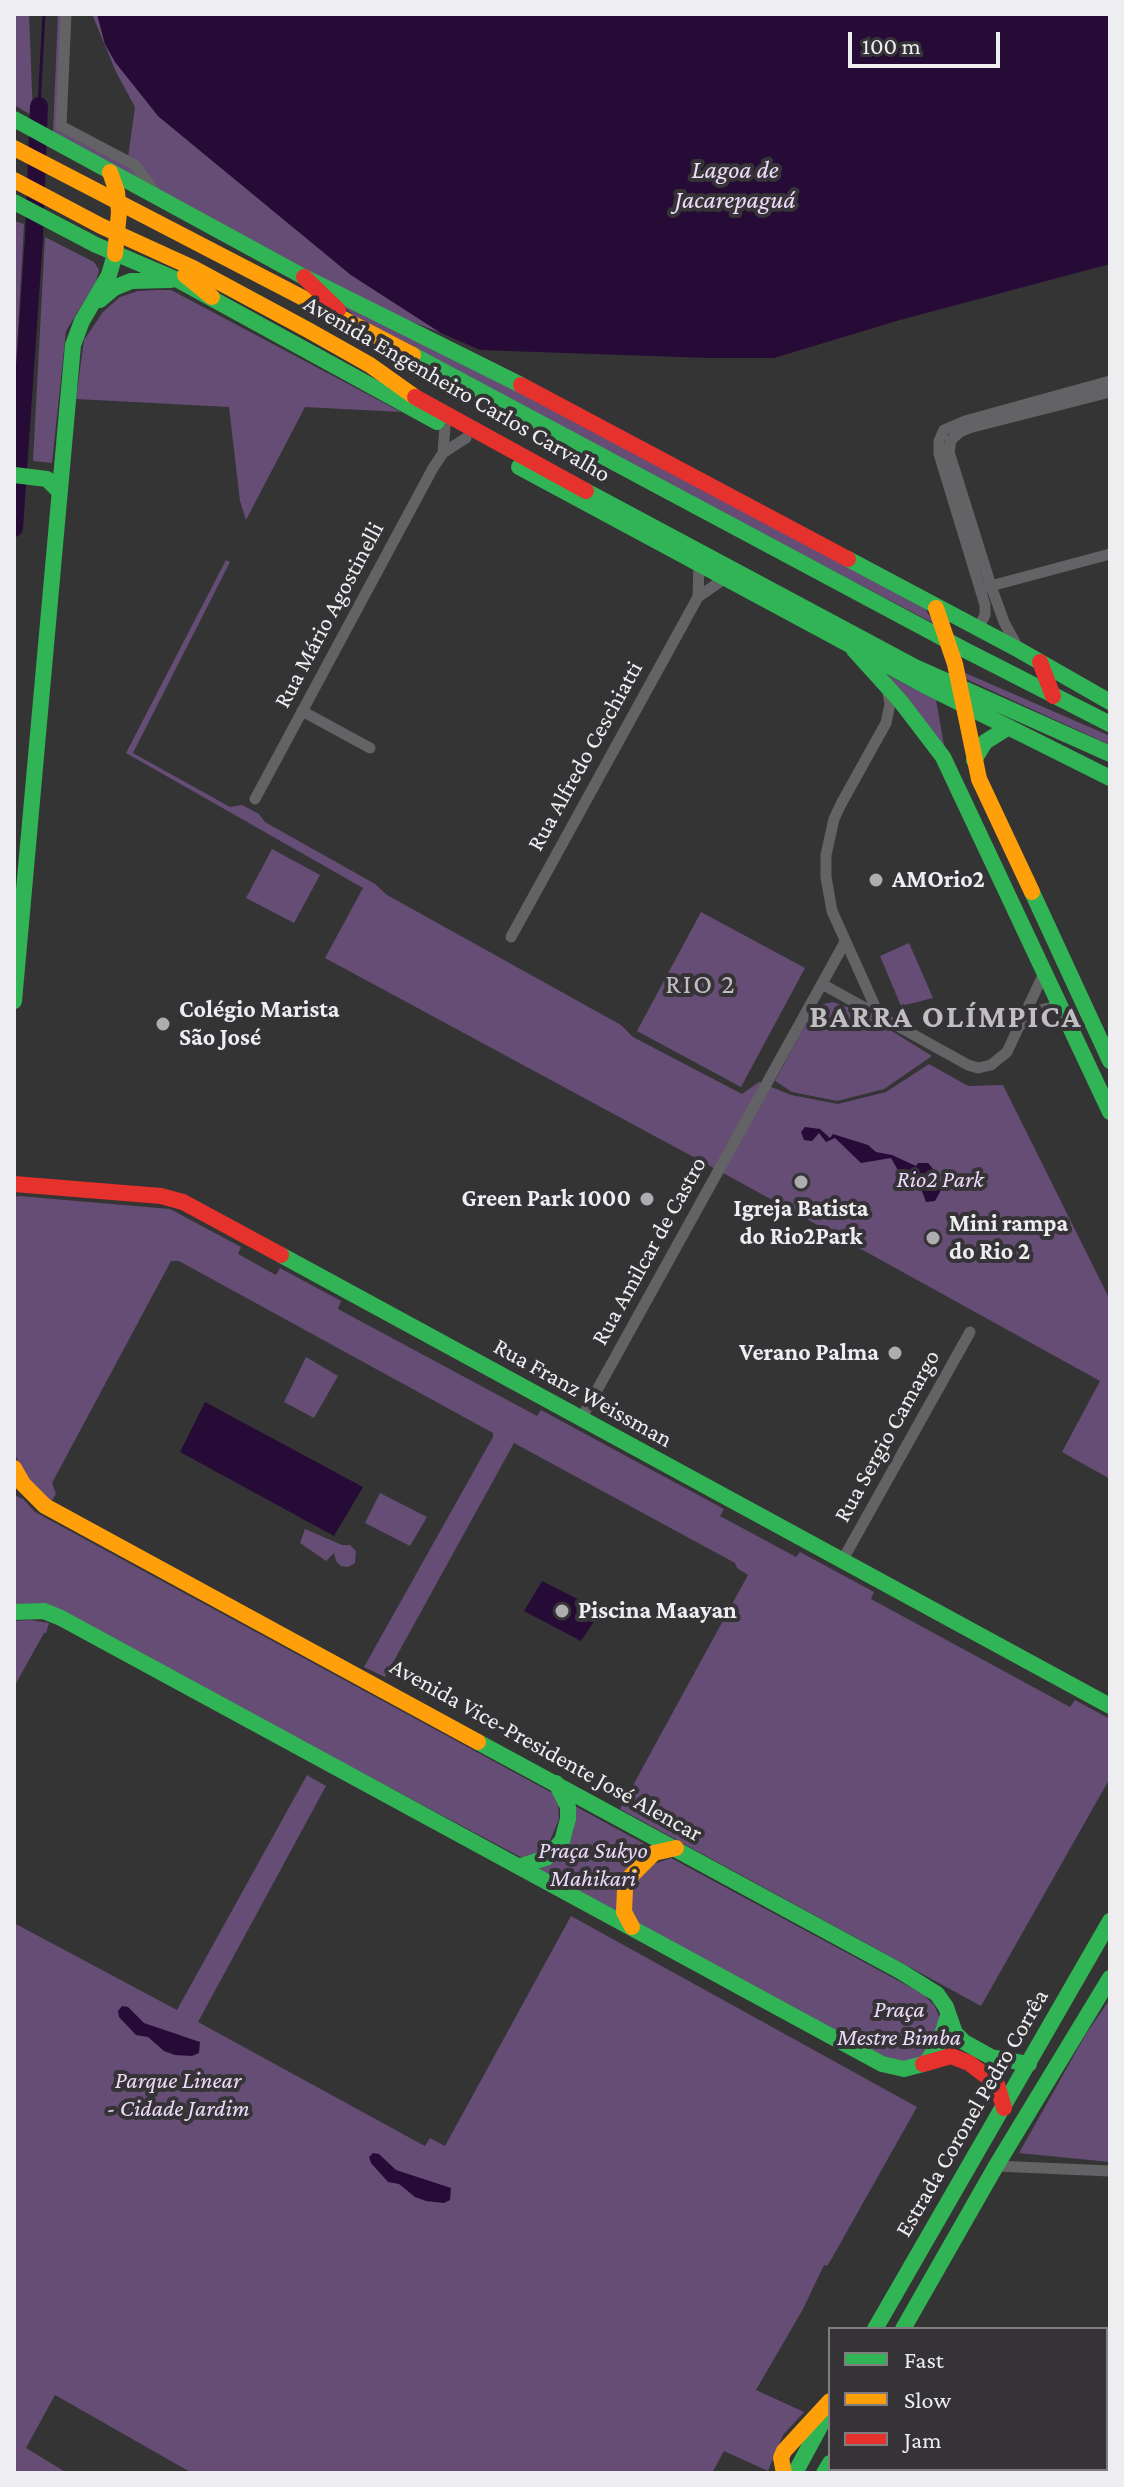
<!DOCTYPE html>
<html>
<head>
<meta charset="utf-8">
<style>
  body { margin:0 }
  #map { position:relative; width:1124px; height:2487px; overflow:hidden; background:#353435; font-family:"Crimson Pro",serif }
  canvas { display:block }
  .frame { position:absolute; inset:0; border:16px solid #eeedef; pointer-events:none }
  .legend { position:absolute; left:828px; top:2327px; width:280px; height:144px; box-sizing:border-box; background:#353336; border:2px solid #7f7d80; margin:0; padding:10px 14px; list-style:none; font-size:24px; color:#eeedef }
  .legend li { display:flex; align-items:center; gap:16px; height:40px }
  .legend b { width:40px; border:2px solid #7f7d80 }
  .scale { position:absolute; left:848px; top:32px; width:152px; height:36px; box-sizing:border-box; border:4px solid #eeedef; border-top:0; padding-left:10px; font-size:24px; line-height:28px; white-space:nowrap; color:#eeedef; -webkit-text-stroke:6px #353336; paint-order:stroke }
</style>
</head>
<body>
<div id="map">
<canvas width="1124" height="2487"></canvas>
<div class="frame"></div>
<ul class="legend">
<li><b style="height:10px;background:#30b455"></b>Fast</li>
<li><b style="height:10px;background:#ff9f0a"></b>Slow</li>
<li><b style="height:10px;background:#e5322d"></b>Jam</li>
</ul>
<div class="scale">100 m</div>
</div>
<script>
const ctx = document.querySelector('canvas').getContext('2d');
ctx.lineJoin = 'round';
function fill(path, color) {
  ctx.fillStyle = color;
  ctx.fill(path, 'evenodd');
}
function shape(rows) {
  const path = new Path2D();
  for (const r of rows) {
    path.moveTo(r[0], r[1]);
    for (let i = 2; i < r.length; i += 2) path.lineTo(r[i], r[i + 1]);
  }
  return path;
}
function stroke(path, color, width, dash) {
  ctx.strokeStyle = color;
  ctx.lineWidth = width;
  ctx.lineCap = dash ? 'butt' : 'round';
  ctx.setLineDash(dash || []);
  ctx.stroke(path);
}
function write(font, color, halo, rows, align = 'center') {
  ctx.font = font + ' "Crimson Pro",serif';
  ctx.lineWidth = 8;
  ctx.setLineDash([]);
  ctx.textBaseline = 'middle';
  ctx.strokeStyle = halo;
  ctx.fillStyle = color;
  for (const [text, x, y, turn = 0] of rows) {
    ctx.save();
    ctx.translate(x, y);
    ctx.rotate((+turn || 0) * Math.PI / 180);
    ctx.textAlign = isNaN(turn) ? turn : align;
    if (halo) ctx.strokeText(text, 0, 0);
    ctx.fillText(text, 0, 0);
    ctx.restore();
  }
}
const green = shape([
  [14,14,29,14,33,116,14,105],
  [58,14,62,14,56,127,127,165,135,107,116,72,92,14,97,14,105,44,158,116,351,275,441,333,382,310,53,133],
  [14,221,24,224,14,399],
  [45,237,94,262,99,270,96,282,66,331,52,463,33,461],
  [156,290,171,290,401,412,305,407,246,520,240,501,229,407,76,399,84,340,103,312,120,297,138,291],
  [337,302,458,356,925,609,935,624,372,329],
  [226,560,230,562,133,753,230,807,242,805,259,814,265,822,375,884,387,895,621,1025,633,1037,742,1094,759,1082,791,1095,838,1104,886,1092,929,1064,968,1086,1003,1085,1110,1300,1110,1479,1062,1452,1100,1381,736,1180,325,958,363,888,126,753],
  [874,668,936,700,946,756],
  [963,672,1110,736,1110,745,966,679],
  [272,849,320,875,294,923,246,898],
  [701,912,805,968,741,1087,637,1031],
  [909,943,933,998,901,1006,880,956],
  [833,1002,861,1012,932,1056,884,1089,837,1101,792,1092,775,1081,813,1011,823,1004],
  [19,1196,170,1209,241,1247,238,1254,276,1275,280,1268,341,1301,338,1309,537,1416,541,1410,724,1509,720,1516,796,1557,800,1552,874,1592,871,1599,1070,1707,1075,1700,1110,1719,1110,1766,1108,1771,1110,1778,981,2006,620,1809,748,1575,737,1568,735,1563,514,1443,385,1677,364,1667,493,1437,493,1433,179,1261,171,1261,52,1483,56,1494,49,1505,24,1475,14,1452,14,1197],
  [306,1357,338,1376,314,1418,284,1402],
  [380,1493,427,1517,410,1546,365,1523],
  [14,1495,23,1499,35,1512,554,1794,558,1805,559,1819,549,1843,536,1855,526,1860,116,1642,14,1608],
  [305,1529,342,1545,350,1545,356,1551,355,1563,348,1567,341,1566,336,1561,334,1553,326,1561,300,1543],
  [30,1620,49,1623,46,1633,44,1633,14,1687,14,1621],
  [307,1775,326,1786,198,2022,423,2145,425,2146,430,2138,445,2146,571,1916,917,2107,832,2258,827,2266,824,2265,803,2309,756,2390,804,2412,783,2435,768,2471,724,2451,712,2473,192,2473,55,2395,26,2448,67,2473,14,2473,14,1923,177,2010],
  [573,1805,652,1848,637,1856,623,1874,617,1891,617,1913,537,1870,555,1861,567,1846,574,1829],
  [671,1858,923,1994,934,2005,941,2020,926,2056,900,2065,633,1922,630,1899,635,1883,654,1864],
  [1110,1999,1110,2162,1019,2153,1086,2034]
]);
const water = shape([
  [97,14,1110,14,1110,264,900,320,774,358,708,358,480,350,441,333,351,275,158,116,115,62,105,44],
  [805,1127,820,1129,830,1138,833,1134,868,1145,876,1152,892,1155,916,1166,918,1163,928,1163,933,1169,938,1187,941,1190,935,1201,926,1202,920,1186,913,1188,908,1170,900,1174,891,1158,861,1163,835,1138,826,1142,819,1133,812,1141,804,1140,801,1132],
  [205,1402,363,1487,334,1536,180,1452],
  [542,1581,601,1611,581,1641,524,1611],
  [122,2006,128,2007,144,2023,200,2042,199,2053,192,2056,175,2055,164,2051,148,2037,136,2035,119,2017,118,2011],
  [373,2153,379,2154,396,2170,451,2188,450,2200,444,2203,426,2201,415,2197,399,2184,388,2182,371,2163,369,2157]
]);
const stream = shape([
  [39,106,44,14]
]);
const river = shape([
  [14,528,34,238,39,106]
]);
const street = shape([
  [66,14,61,126,135,165,155,192],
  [443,453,445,426],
  [987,587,1110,554],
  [698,597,699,565],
  [978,629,985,615,985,605,939,454,939,441,944,430,965,421,1110,381],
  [1018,648,1004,622,991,586,949,452,951,440,960,432,969,428,1110,392],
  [302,711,370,748],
  [255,799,433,468,443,453,466,438],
  [511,937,698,597,724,579],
  [822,984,968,1065,978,1068,991,1065,1007,1052,1044,973],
  [878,1013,832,911,826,877,826,855,834,819,841,804,886,723,890,704,887,687],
  [1023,1024,1040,1010,1059,1006],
  [581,1419,845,942],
  [842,1561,970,1332],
  [996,2166,1110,2171]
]);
const fast = shape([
  [14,119,304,277,521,385],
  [14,202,96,245,180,281,437,422],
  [100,300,114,288,131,281,171,280],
  [413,355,965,650,1110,724],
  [519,467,924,685,1110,778],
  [14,475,47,479,60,492],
  [586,491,915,667,1110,754],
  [848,559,1019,650,1110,702],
  [854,650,901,702,943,757,1110,1112],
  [974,760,985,742,1009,727],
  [1032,892,1110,1061],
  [14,1001,73,345,82,321,109,275,115,254],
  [281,1255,1110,1706],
  [14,1612,44,1611,61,1618,882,2064,904,2069,923,2064],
  [478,1742,900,1971,937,1994,946,2007,955,2033,964,2042,991,2057,1029,2064],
  [521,1866,546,1858,562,1841,568,1819,568,1807,556,1783],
  [926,2063,939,2044,948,2016],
  [875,2329,1110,1921],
  [903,2329,996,2166,1110,1978],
  [795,2473,829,2410],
  [824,2473,830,2463]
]);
const slow = shape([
  [14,148,413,355],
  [110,172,117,192,119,212,115,254],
  [14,180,101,226,193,268,308,330,370,365,415,397],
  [185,275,212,297],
  [936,608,955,664,979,779,1032,892],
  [14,1468,23,1484,45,1506,478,1742],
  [632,1927,624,1912,625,1889,630,1877,654,1853,676,1848],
  [784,2473,781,2458,784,2451,830,2401]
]);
const jam = shape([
  [304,277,338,310],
  [521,385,848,559],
  [415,397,586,491],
  [1040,662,1053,696],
  [14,1184,161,1196,183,1202,281,1255],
  [923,2064,951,2056,969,2063,997,2084,1004,2108]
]);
const markers = [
  [876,880,8,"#adacae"],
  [163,1024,8,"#adacae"],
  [801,1182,8,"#adacae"],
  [647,1199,8,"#adacae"],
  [933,1238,8,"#adacae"],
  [895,1353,8,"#adacae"],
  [562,1611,8,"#adacae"]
];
const streetNames = [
  ["Avenida Engenheiro Carlos Carvalho",457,389,30],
  ["Rua Mário Agostinelli",329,615,-62],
  ["Rua Alfredo Ceschiatti",585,756,-61],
  ["Rua Amilcar de Castro",649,1251,-61],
  ["Rua Franz Weissman",583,1393,29],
  ["Rua Sergio Camargo",887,1436,-61],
  ["Avenida Vice-Presidente José Alencar",546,1750,29],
  ["Estrada Coronel Pedro Corrêa",972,2113,-60]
];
const poiNames = [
  ["AMOrio2",892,880],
  ["Colégio Marista",179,1010],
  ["São José",179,1038],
  ["Green Park 1000",631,1199,"right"],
  ["Igreja Batista",801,1209,"center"],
  ["do Rio2Park",801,1237,"center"],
  ["Mini rampa",949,1224],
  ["do Rio 2",949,1252],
  ["Verano Palma",879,1353,"right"],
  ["Piscina Maayan",578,1611]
];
const parkNames = [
  ["Rio2 Park",940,1180],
  ["Praça Sukyo",593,1851],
  ["Mahikari",593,1879],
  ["Praça",899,2010],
  ["Mestre Bimba",899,2038],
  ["Parque Linear",178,2081],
  ["- Cidade Jardim",178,2109]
];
const waterNames = [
  ["Lagoa de",735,170],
  ["Jacarepaguá",735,200]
];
const quarterNames = [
  ["RIO 2",701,984]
];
const districtNames = [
  ["BARRA OLÍMPICA",946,1017]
];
fill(green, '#654d76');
fill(water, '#270b37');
stroke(stream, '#270b37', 3);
stroke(river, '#270b37', 18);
stroke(street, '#636264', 11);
stroke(fast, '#30b455', 16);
stroke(slow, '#ff9f0a', 16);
stroke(jam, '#e5322d', 16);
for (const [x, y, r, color] of markers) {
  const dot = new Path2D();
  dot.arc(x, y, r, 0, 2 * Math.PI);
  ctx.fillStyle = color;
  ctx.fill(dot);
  stroke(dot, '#353336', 3);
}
write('24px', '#eeedef', '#353336', streetNames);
write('bold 24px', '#eeedef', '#353336', poiNames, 'left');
write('italic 24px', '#ecdafa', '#353336', parkNames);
write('italic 26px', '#eedbfc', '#353336', waterNames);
ctx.letterSpacing = '2px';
write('28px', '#c0bec2', '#353336', quarterNames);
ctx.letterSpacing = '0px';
ctx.letterSpacing = '2px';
write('bold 32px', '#c0bec2', '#353336', districtNames);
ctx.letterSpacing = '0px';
</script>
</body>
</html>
